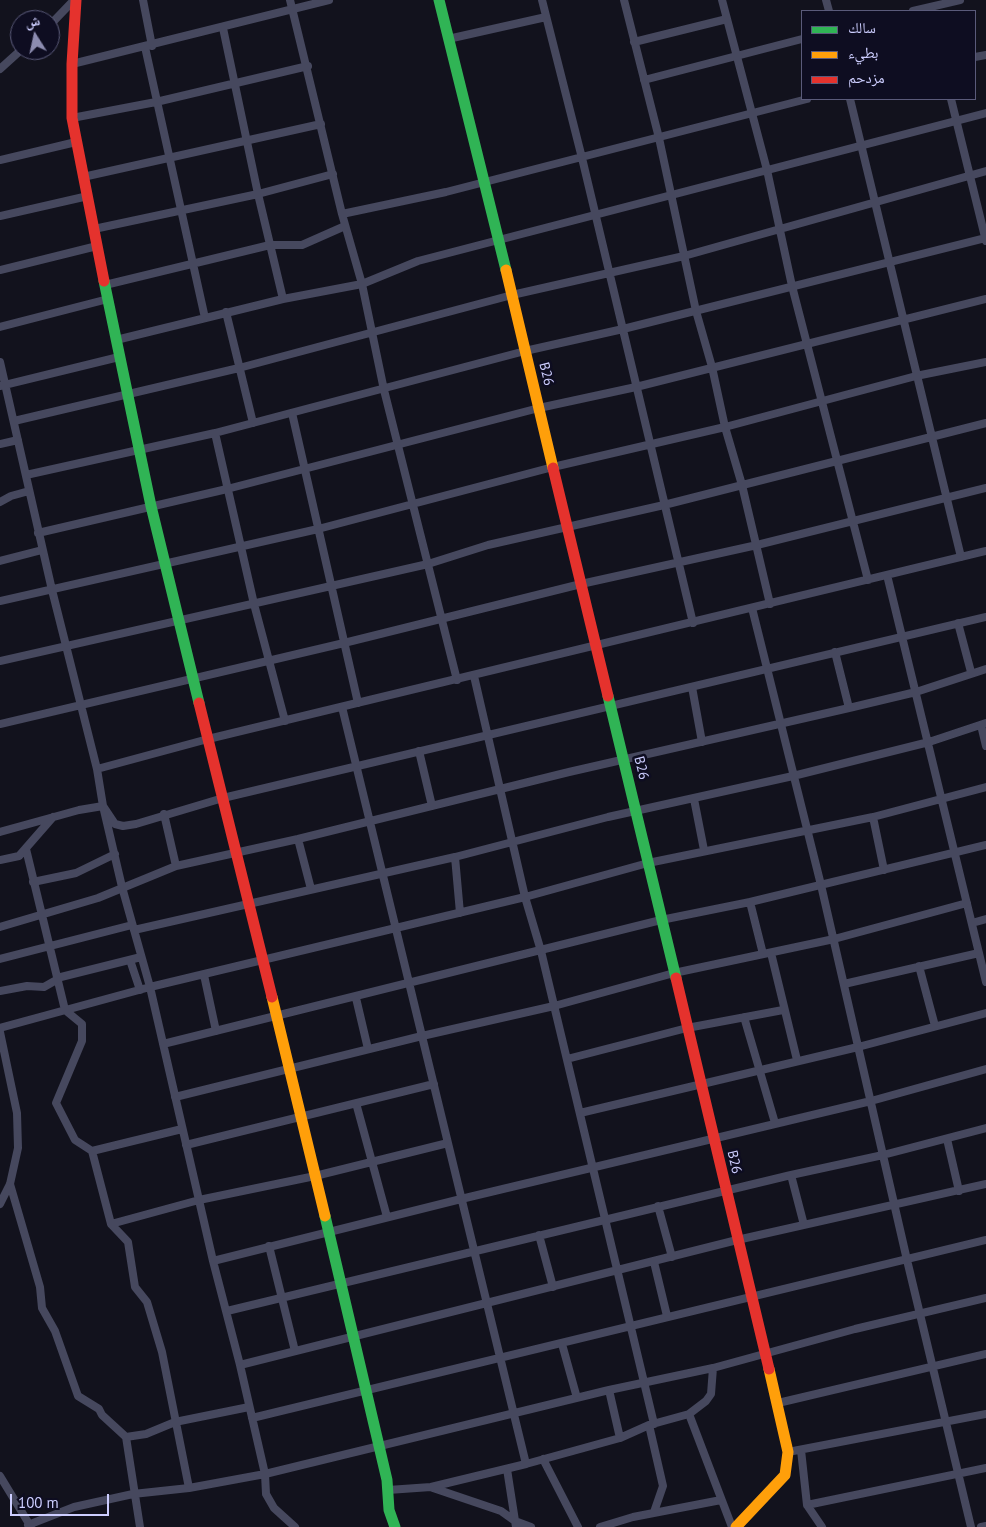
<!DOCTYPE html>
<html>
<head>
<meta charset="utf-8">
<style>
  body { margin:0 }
  #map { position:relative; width:986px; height:1527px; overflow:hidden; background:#12121d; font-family:"PT Sans","Noto Naskh Arabic",sans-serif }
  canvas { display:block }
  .legend { position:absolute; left:801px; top:10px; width:175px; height:90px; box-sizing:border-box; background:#0e0d21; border:1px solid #5a5a7a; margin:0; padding:6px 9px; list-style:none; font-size:15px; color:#cdceff }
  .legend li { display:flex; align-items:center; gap:10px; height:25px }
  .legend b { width:25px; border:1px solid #5a5a7a }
  .north { position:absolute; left:10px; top:10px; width:50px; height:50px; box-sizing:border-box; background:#0e0d21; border:1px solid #5a5a7a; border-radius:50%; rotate:350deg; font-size:14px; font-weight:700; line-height:20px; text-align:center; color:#cdceff }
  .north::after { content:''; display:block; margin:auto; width:18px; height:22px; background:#8c8cb0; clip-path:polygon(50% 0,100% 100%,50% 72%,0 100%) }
  .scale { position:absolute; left:10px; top:1494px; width:99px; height:22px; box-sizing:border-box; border:2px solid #cdceff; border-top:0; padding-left:6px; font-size:15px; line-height:18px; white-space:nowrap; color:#cdceff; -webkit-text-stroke:4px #0e0d21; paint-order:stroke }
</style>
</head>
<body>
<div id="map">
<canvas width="986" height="1527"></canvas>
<ul class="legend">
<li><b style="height:6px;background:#30b455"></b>سالك</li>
<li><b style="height:6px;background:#ff9f0a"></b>بطيء</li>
<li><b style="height:6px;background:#e5322d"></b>مزدحم</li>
</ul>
<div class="north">ش</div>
<div class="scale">100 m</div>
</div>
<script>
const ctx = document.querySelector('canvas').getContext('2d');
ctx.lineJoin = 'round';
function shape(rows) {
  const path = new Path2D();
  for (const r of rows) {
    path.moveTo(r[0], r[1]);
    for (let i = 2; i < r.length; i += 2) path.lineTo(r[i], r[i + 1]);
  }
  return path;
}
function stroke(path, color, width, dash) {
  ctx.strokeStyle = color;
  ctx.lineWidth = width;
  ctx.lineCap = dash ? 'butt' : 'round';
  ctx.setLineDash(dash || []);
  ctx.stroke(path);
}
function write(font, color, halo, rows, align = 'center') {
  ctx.font = font + ' "PT Sans",sans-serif';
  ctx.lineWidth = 5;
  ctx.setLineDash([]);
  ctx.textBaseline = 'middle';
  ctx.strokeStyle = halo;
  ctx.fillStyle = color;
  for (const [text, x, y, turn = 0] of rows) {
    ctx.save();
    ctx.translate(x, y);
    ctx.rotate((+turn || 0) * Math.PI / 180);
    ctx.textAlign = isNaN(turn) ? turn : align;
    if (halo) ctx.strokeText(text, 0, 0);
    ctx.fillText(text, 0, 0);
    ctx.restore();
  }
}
const street = shape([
  [143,0,152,46],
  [290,0,342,214,362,284,384,390,457,680],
  [542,0,582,158,693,623],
  [624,0,659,138,696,311,712,367,725,427,742,485,770,604],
  [722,0,767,170,792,286,868,580],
  [826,0,829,11],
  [913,11,960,0],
  [50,25,74,0],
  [223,28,258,194,283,299],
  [448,39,546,17],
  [634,42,727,19],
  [145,47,205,318],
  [975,57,986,55],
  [72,64,329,0],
  [0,69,21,50],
  [644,80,802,39],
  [850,99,961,557],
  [951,99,986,241],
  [72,118,156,102,308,66],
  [0,160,76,142],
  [83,177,321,124],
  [342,214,446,192,807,99],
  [0,216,88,196],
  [94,229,258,194,333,174],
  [0,270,97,246],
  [105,285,270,245,302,245,345,226],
  [226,312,253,423],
  [0,327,108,299],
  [116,340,283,299,362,284,418,261,986,113],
  [0,362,52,590,97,769,103,806,122,887,150,987,213,1261,240,1365,265,1474,266,1494,274,1508,295,1527],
  [0,386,119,357],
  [292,413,358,703],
  [14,421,239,368,512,295,684,256,986,171],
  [215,433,254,604,285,721],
  [0,444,18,440],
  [26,475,215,433,525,351,623,329,986,238],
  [0,502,11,496,29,491],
  [38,533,227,489,539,408,636,387,986,299],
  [0,561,42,550],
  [887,575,986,982],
  [0,601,318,529,553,467,725,427,916,376,986,362],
  [752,608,821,885,907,1260,971,1527],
  [958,623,971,672],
  [835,652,849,708],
  [0,661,428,564,488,545,664,505,986,423],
  [474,676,525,897,541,951,654,1424],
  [692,687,702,742],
  [342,707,526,1464],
  [0,724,344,643,581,584,757,545,986,488],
  [981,725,986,746],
  [419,751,432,806],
  [97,769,208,739,986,551],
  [694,799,704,850],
  [164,814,176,866],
  [873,817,884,870],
  [0,832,79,810,103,806,115,824,123,826,136,824,223,798,986,617],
  [298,839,311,889],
  [26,849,65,1010,82,1024,82,1041,56,1103,75,1140,92,1151,111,1224,128,1242,135,1287,147,1302,162,1352,189,1488],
  [455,857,460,913],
  [0,860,19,856,53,817],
  [33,882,76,873,115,854],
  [750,902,763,954],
  [972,923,986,919],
  [0,927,98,898,176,866,298,839,569,772,849,708,916,692,986,669],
  [134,930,455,857,608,817,793,776,929,742,986,723],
  [771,953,797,1060],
  [0,959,132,925],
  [130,960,140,990],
  [919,966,935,1026],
  [204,975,216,1031],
  [57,978,141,957],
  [844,984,979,953],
  [0,991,27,986,44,987,58,979],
  [356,998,368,1049],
  [744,1017,775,1123],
  [0,1028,150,987,525,897,648,863,873,817,986,787],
  [0,1032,17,1113,18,1148,10,1184,0,1204],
  [163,1044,661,920,750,902,986,845],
  [567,1059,687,1028,783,1010],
  [175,1097,422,1036,554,1006,674,973,834,939,967,903],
  [356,1103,387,1217],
  [580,1113,858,1047,986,1013],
  [947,1139,959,1191],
  [186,1145,434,1084],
  [92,1151,182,1129],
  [791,1175,804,1225],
  [10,1184,40,1287,42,1308,55,1331,78,1396,99,1409,102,1415,126,1437,140,1527],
  [658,1206,672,1257],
  [111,1224,199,1200,315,1176,448,1143],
  [539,1235,553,1287],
  [269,1246,295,1351],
  [213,1261,461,1199,871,1101,986,1069],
  [654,1262,667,1316],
  [227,1311,791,1175,883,1155,986,1128],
  [562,1344,577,1398],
  [240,1365,737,1240,986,1184],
  [609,1390,620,1438],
  [778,1403,986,1354],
  [689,1414,732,1527],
  [252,1418,986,1240],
  [649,1425,663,1486,654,1512],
  [126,1437,146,1434,175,1422,249,1407],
  [801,1450,807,1505,822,1527],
  [788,1452,986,1414],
  [543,1459,578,1527],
  [507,1469,516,1527],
  [0,1476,31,1527],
  [433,1488,501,1511,515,1521,531,1527],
  [388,1490,431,1487,526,1464,620,1438,649,1425,689,1414,706,1401,711,1394,713,1368],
  [807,1505,986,1468],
  [28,1525,74,1507,133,1494,189,1488,265,1474,609,1390,713,1368,855,1329,986,1298],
  [600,1527,633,1517,721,1500],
  [981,1527,986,1526]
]);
const fast = shape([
  [439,0,506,270],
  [104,281,151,506,199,703],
  [608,696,676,978],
  [325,1216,387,1480,389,1510,395,1527]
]);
const slow = shape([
  [506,270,553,468],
  [272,997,325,1216],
  [736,1527,785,1475,788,1452,769,1369]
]);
const jam = shape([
  [76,0,72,64,72,118,104,281],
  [553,468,608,696],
  [199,703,272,997],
  [676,978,769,1369]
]);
const streetNames = [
  ["B26",546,374,76],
  ["B26",641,768,76],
  ["B26",734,1162,77]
];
stroke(street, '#46485e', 8);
stroke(fast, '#30b455', 11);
stroke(slow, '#ff9f0a', 11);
stroke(jam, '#e5322d', 11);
write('14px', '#cdceff', '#0e0d21', streetNames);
</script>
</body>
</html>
